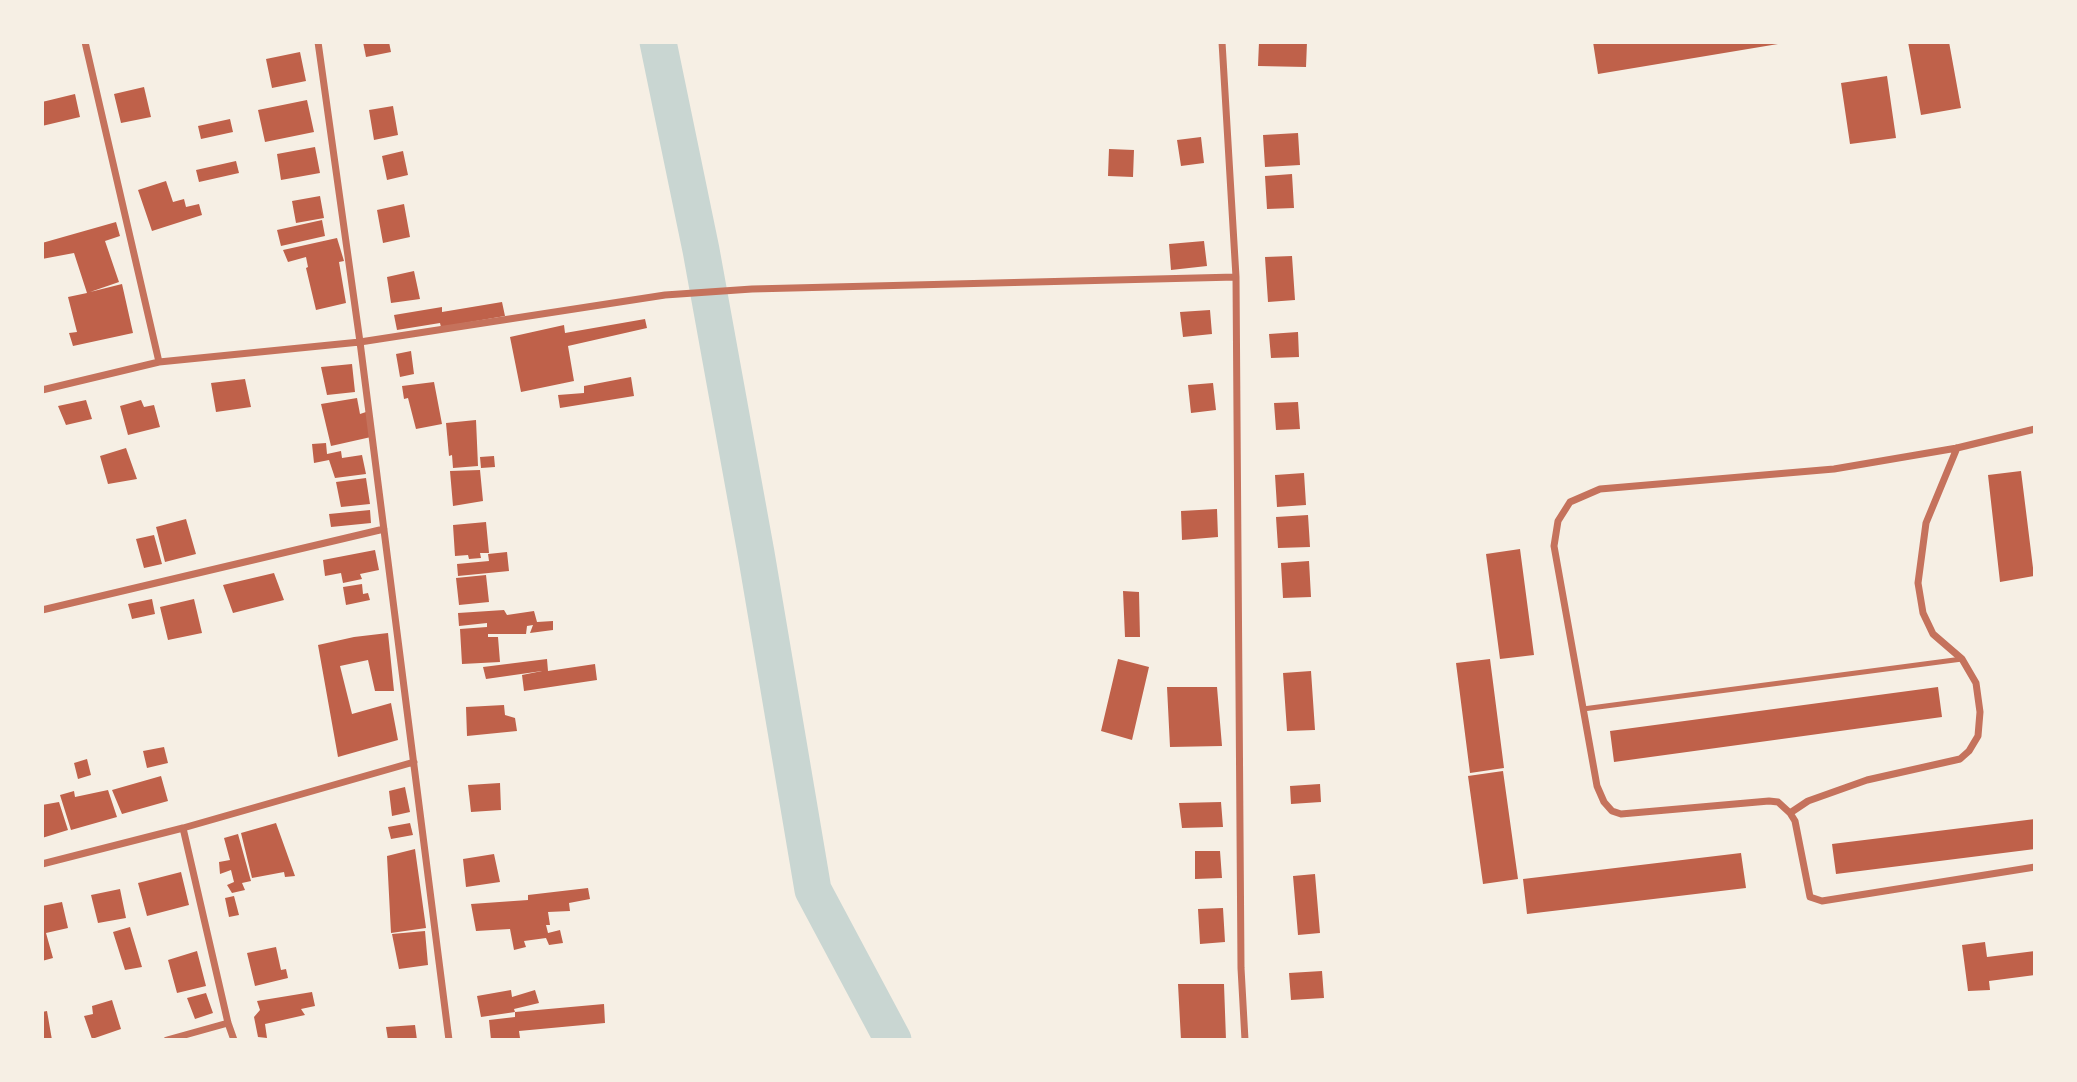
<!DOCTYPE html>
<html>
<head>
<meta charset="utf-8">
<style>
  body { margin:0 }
  #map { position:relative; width:2077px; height:1082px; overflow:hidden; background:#f6efe4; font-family:"Crimson Pro",serif }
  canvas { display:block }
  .frame { position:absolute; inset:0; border:44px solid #f6efe4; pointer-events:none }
</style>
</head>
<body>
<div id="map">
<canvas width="2077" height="1082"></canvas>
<div class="frame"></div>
</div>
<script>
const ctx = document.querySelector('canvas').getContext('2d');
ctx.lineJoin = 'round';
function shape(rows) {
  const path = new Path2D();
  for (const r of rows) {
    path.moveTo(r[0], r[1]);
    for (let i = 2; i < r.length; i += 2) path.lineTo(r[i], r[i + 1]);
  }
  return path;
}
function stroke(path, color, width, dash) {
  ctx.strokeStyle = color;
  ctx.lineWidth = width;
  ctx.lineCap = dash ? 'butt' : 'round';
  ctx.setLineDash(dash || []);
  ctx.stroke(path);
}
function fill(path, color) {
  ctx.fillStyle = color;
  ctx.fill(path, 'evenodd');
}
const river = shape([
  [658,42,701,250,756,553,813,890,893,1040]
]);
const building = shape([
  [363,42,389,42,391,52,366,57],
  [1259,42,1307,42,1306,67,1258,66],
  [1593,42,1783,42,1784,43,1598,74],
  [1908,42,1949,42,1961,108,1921,115],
  [300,52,306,81,272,88,266,59],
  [1887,76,1896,138,1850,144,1841,83],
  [144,87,151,117,121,123,114,94],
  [75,94,80,117,42,126,42,102],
  [307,100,314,132,265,142,258,110],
  [393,106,398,135,374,140,369,110],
  [230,119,233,132,201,139,198,126],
  [1298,133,1300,165,1265,167,1263,135],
  [1201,137,1204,163,1181,166,1177,140],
  [315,147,320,173,281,180,277,154],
  [1109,149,1134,150,1133,177,1108,176],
  [403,151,408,175,387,180,382,156],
  [236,161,239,173,199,182,196,170],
  [1292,174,1294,208,1267,209,1265,176],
  [166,181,173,202,184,199,186,207,199,204,202,215,152,231,138,190],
  [320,196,324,218,296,223,292,201],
  [404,204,410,237,383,243,377,210],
  [322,220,325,236,281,246,277,230],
  [116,222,120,236,105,241,119,282,90,292,122,284,133,333,73,346,69,333,77,332,68,297,87,293,74,253,42,259,42,243],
  [337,238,344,261,339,262,346,303,316,310,306,268,308,267,306,257,288,262,283,250],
  [1204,241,1207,266,1171,270,1169,244],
  [1292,256,1295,300,1268,302,1265,257],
  [414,271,420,299,391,303,387,277],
  [502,302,505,316,441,327,440,323,397,330,394,315,442,307,442,312],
  [1210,310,1212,334,1183,337,1180,312],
  [645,319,647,328,568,346,574,381,521,392,510,337,564,325,565,333],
  [1298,332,1299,357,1271,358,1269,334],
  [411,351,414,374,400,377,396,354],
  [352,364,355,392,327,395,321,367],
  [631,377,634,396,560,408,558,395,584,393,584,386],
  [245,379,251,407,216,412,211,383],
  [434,382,442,424,416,429,408,398,404,399,402,386],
  [1213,383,1216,410,1191,413,1188,385],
  [357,398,360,414,366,412,371,437,331,446,321,404],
  [86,400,92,419,66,425,58,406],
  [141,400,144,407,154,405,160,427,128,435,120,406],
  [1298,402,1300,429,1276,430,1274,403],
  [476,420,478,466,453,468,452,455,449,456,446,423],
  [326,443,327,454,341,451,342,458,362,455,366,474,335,478,329,460,314,463,312,444],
  [126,448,137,479,108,484,100,456],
  [494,456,495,467,481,468,480,457],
  [480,470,483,501,453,506,450,471],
  [2021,471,2034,576,2000,582,1988,475],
  [1304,473,1306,505,1277,507,1275,475],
  [366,478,370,504,341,507,336,482],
  [1217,509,1218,537,1182,540,1181,511],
  [370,510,371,523,331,527,329,514],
  [1308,515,1310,547,1278,548,1276,517],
  [186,519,196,554,165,562,156,527],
  [486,522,489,553,480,553,481,558,469,559,468,555,455,556,453,525],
  [154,535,162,564,144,568,136,539],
  [1520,549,1534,655,1500,659,1486,554],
  [375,550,379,570,360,574,362,579,343,583,341,573,325,576,323,560],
  [507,552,509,571,458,576,457,564,489,561,488,554],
  [1309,561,1311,597,1283,598,1281,563],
  [274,573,284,600,233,613,223,585],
  [486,575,489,602,459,605,456,578],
  [362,584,363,594,368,593,370,600,346,605,343,587],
  [1123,591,1139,592,1140,637,1125,637],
  [152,599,155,614,132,619,128,604],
  [194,599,202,633,168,640,160,607],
  [504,610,507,615,534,611,537,622,553,621,553,630,530,633,533,625,527,626,526,634,488,634,488,637,498,637,500,662,462,664,460,629,487,627,487,623,459,626,458,613],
  [388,633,394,691,375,691,368,660,340,666,352,714,391,703,398,740,338,757,318,645,354,637],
  [547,659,548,671,595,664,597,680,524,691,522,675,542,671,486,679,483,667],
  [1118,659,1149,667,1132,740,1101,731],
  [1490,659,1504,768,1470,773,1456,663],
  [1311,671,1315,730,1287,731,1283,673],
  [1167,687,1217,687,1222,746,1170,747],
  [1938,687,1942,717,1614,762,1610,731],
  [504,705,505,715,515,718,517,731,467,736,466,707],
  [164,747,168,763,147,768,143,751],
  [87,759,91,775,78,779,74,763],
  [1503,771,1518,879,1483,884,1468,776],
  [161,776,168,801,122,814,112,790],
  [500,783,501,810,471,812,468,785],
  [1320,784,1321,802,1291,804,1290,786],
  [405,787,410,812,392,816,389,791],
  [108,790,117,817,71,830,60,795,74,791,75,797],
  [59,802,68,830,42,838,42,805],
  [1221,802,1223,827,1182,828,1179,803],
  [2035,819,2035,849,1836,874,1832,844],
  [276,823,295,876,285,877,284,872,252,878,241,833],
  [410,823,413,835,391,839,388,827],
  [238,834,251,881,242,883,245,890,232,893,227,885,234,882,231,870,220,874,219,862,230,860,224,838],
  [415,849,426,928,391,933,387,856],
  [1195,851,1220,851,1222,878,1195,879],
  [1741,853,1746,888,1527,914,1523,879],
  [494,854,500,882,466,887,463,859],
  [181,872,189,905,147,916,138,883],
  [1315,874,1320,933,1298,935,1293,876],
  [588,888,590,899,569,903,570,911,548,912,550,925,546,925,548,933,560,930,563,943,549,945,546,938,524,941,526,947,514,950,510,929,476,931,471,904,528,900,528,895],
  [120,889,126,918,98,923,91,895],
  [234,896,239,915,229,917,225,898],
  [62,902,68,928,46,933,53,958,42,961,42,906],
  [1223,908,1225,942,1200,944,1198,909],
  [130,927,142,967,125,970,113,932],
  [425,931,428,965,399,969,392,934],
  [1985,942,1987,957,2035,951,2035,975,1989,981,1990,990,1968,991,1962,945],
  [276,947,281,970,286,969,288,978,255,986,247,953],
  [197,951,206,986,177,993,168,960],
  [1322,971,1324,998,1291,1000,1289,973],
  [1178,984,1224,984,1226,1040,1181,1040],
  [511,990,512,997,535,990,539,1003,514,1009,515,1012,481,1017,477,996],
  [312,992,315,1006,301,1009,305,1015,265,1024,267,1038,258,1037,254,1017,260,1010,257,1001],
  [206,993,213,1013,195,1019,187,998],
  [112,1000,121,1029,92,1039,84,1016,93,1014,92,1006],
  [604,1004,605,1023,519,1031,520,1038,491,1040,489,1020,515,1017,515,1012],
  [47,1011,52,1040,42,1040,42,1012],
  [415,1025,417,1040,388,1040,386,1027]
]);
const service = shape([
  [1583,709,1962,659]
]);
const minor = shape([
  [85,42,159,362],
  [318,42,360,342,449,1040],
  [1222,42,1236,277,1241,968,1245,1040],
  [42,390,159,362,360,342,665,295,752,289,1236,277],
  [2035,429,1957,448,1834,469,1600,489,1570,502,1558,521,1554,546,1597,786,1604,802,1612,811,1621,814,1769,801,1778,802,1790,813,1795,821,1810,897,1822,901,2035,867],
  [42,610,384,529],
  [1790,813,1808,801,1867,780,1960,759,1969,751,1978,736,1980,712,1976,683,1962,659,1933,634,1923,613,1918,583,1926,523,1957,448],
  [183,828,228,1023,234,1040],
  [42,864,183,828,414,762],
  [167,1040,228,1023]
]);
stroke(river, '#c9d6d2', 37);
fill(building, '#bf614a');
stroke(service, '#c5725c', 5);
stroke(minor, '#c5725c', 7);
</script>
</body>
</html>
